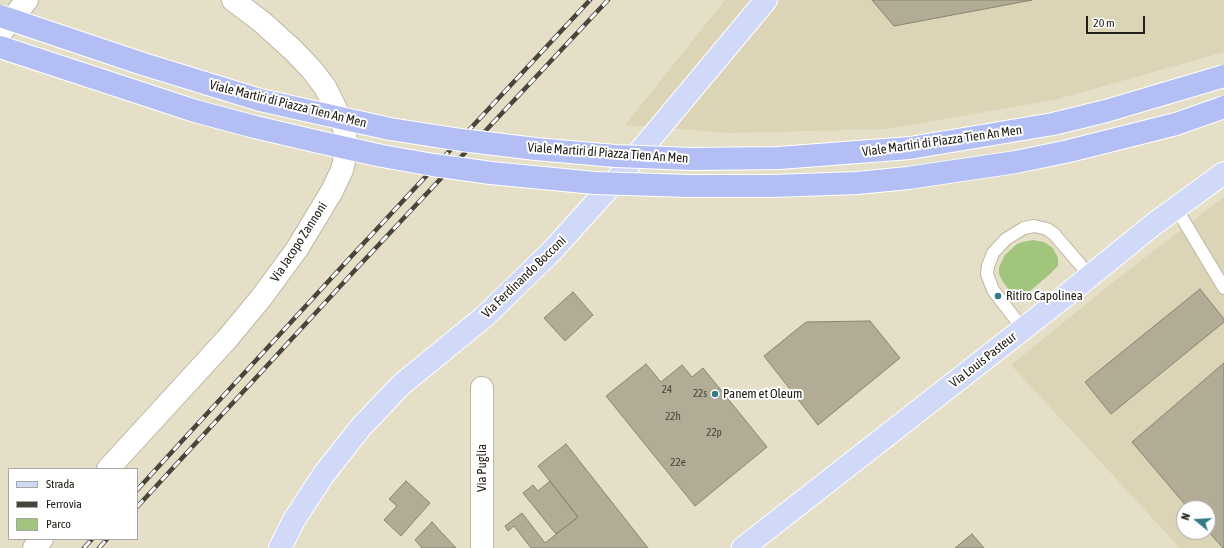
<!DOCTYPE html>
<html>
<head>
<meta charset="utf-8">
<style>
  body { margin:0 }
  #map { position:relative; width:1224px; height:548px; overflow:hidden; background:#e5dfc8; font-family:"Asap Condensed",sans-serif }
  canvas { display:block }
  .legend { position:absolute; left:8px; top:468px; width:130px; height:72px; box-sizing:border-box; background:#fff; border:1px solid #a7a6a3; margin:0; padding:5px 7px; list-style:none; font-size:12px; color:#222018 }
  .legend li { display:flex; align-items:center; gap:8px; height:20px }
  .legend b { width:20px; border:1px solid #a7a6a3 }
  .north { position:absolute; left:1176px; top:500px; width:40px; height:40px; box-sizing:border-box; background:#fff; border:1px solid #a7a6a3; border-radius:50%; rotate:288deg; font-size:11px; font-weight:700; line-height:16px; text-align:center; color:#222018 }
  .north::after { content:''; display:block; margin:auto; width:14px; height:18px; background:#347a87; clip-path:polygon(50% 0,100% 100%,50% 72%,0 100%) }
  .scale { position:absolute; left:1086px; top:16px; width:59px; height:18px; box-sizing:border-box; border:2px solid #222018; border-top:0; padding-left:5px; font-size:12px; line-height:14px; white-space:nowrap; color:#222018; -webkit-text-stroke:3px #fff; paint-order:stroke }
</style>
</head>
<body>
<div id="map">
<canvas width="1224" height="548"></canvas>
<ul class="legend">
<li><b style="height:5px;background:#d1d9f8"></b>Strada</li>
<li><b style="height:5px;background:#48453a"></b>Ferrovia</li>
<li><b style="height:11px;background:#a2c57d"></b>Parco</li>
</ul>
<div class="north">N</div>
<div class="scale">20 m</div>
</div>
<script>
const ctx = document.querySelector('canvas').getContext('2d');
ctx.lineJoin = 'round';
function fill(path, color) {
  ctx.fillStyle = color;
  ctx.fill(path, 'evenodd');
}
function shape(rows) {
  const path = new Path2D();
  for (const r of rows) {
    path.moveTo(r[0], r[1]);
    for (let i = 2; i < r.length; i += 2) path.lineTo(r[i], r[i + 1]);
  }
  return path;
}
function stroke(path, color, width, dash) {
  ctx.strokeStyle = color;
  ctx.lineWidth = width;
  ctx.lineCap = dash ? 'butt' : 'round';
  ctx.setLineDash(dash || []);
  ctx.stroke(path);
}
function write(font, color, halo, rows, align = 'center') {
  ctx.font = font + ' "Asap Condensed",sans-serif';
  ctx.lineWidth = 4;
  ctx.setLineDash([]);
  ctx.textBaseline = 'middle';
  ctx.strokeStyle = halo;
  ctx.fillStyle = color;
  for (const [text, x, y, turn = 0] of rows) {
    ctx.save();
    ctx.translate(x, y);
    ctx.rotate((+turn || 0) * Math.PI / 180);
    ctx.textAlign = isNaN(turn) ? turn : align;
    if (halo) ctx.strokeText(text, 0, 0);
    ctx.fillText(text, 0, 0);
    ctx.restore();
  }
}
const built = shape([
  [725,0,1224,0,1224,52,1054,100,886,129,731,133,625,125],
  [1224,197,1224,548,1180,548,1011,365,1117,279],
  [1184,508,1208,508,1208,532,1184,532]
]);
const green = shape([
  [1033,240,1044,242,1053,248,1058,258,1058,266,1050,274,1023,297,1018,298,1013,295,1003,282,999,274,999,267,1005,255,1017,244,1022,242]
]);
const building = shape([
  [872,0,1032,0,894,26,872,0],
  [1200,289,1224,319,1224,322,1111,414,1085,382,1200,289],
  [573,292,593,315,565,341,544,318,573,292],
  [870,321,900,358,818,425,764,356,806,322,870,321],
  [1224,363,1224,548,1223,548,1208,531,1208,508,1188,508,1132,442,1224,363],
  [646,364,661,382,682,365,692,377,703,368,767,447,695,506,606,396,646,364],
  [566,444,648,548,531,548,514,526,508,531,505,526,522,513,545,543,578,517,538,466,566,444],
  [406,481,430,503,401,536,384,520,397,506,389,499,406,481],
  [550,481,578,517,556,534,523,493,533,485,538,491,550,481],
  [432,522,456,548,422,548,415,540,432,522],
  [972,534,984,548,955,548,972,534]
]);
const lane = shape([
  [1176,208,1224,288],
  [1023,329,993,290,987,274,988,266,993,253,1006,239,1024,228,1034,226,1047,229,1054,234,1090,276]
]);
const street = shape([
  [0,34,27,0],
  [482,388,482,548],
  [108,469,227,339,261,298,297,249,332,191,342,170,346,153,345,131,337,111,325,87,312,70,294,51,262,22,233,0],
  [34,548,42,539]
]);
const primary = shape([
  [280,548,294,520,324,474,361,427,402,384,484,317,552,251,616,180,766,0],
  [743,548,1069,293,1154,224,1224,173]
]);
const rail = shape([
  [137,490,348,260,590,0],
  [137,507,357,268,608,0],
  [84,548,92,539],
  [99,548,107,539]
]);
const highwayBridge = shape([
  [0,16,140,63,260,100,327,115,390,129,461,140,536,149,615,156,692,159,779,158,910,148,1053,124,1106,111,1224,76],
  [0,47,195,111,255,127,319,142,382,156,433,165,491,173,595,183,689,186,773,186,857,183,908,178,1016,162,1069,151,1176,124,1224,107]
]);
const markers = [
  [998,296,4,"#347a87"],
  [715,394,4,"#347a87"]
];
const numberNames = [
  ["24",667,390],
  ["22s",700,394],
  ["22h",673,417],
  ["22p",714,433],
  ["22e",678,463]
];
const streetNames = [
  ["Viale Martiri di Piazza Tien An Men",288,104,14],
  ["Viale Martiri di Piazza Tien An Men",942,141,-8],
  ["Viale Martiri di Piazza Tien An Men",608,153,4],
  ["Via Jacopo Zannoni",299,242,-57],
  ["Via Ferdinando Bocconi",524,277,-44],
  ["Via Louis Pasteur",983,360,-38],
  ["Via Puglia",482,468,-90]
];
const poiNames = [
  ["Ritiro Capolinea",1006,296],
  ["Panem et Oleum",723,394]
];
fill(built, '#dcd4b6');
fill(green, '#a2c57d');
fill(building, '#b2ac97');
stroke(building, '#89846f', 1);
stroke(lane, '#bcb7a1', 14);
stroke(street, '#bcb7a1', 24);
stroke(primary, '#fff', 24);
stroke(lane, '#fff', 12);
stroke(street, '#fff', 22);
stroke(primary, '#d1d9f8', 22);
stroke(rail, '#48453a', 4.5);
stroke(rail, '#fff', 3, [9]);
stroke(highwayBridge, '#fff', 24, []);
stroke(highwayBridge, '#b3bff4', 22);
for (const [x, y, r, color] of markers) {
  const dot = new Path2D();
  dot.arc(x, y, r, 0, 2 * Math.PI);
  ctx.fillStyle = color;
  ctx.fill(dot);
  stroke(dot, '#fff', 1.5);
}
write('11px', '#464338', null, numberNames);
write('13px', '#222018', '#fff', streetNames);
write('13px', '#222018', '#fff', poiNames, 'left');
</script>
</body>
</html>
